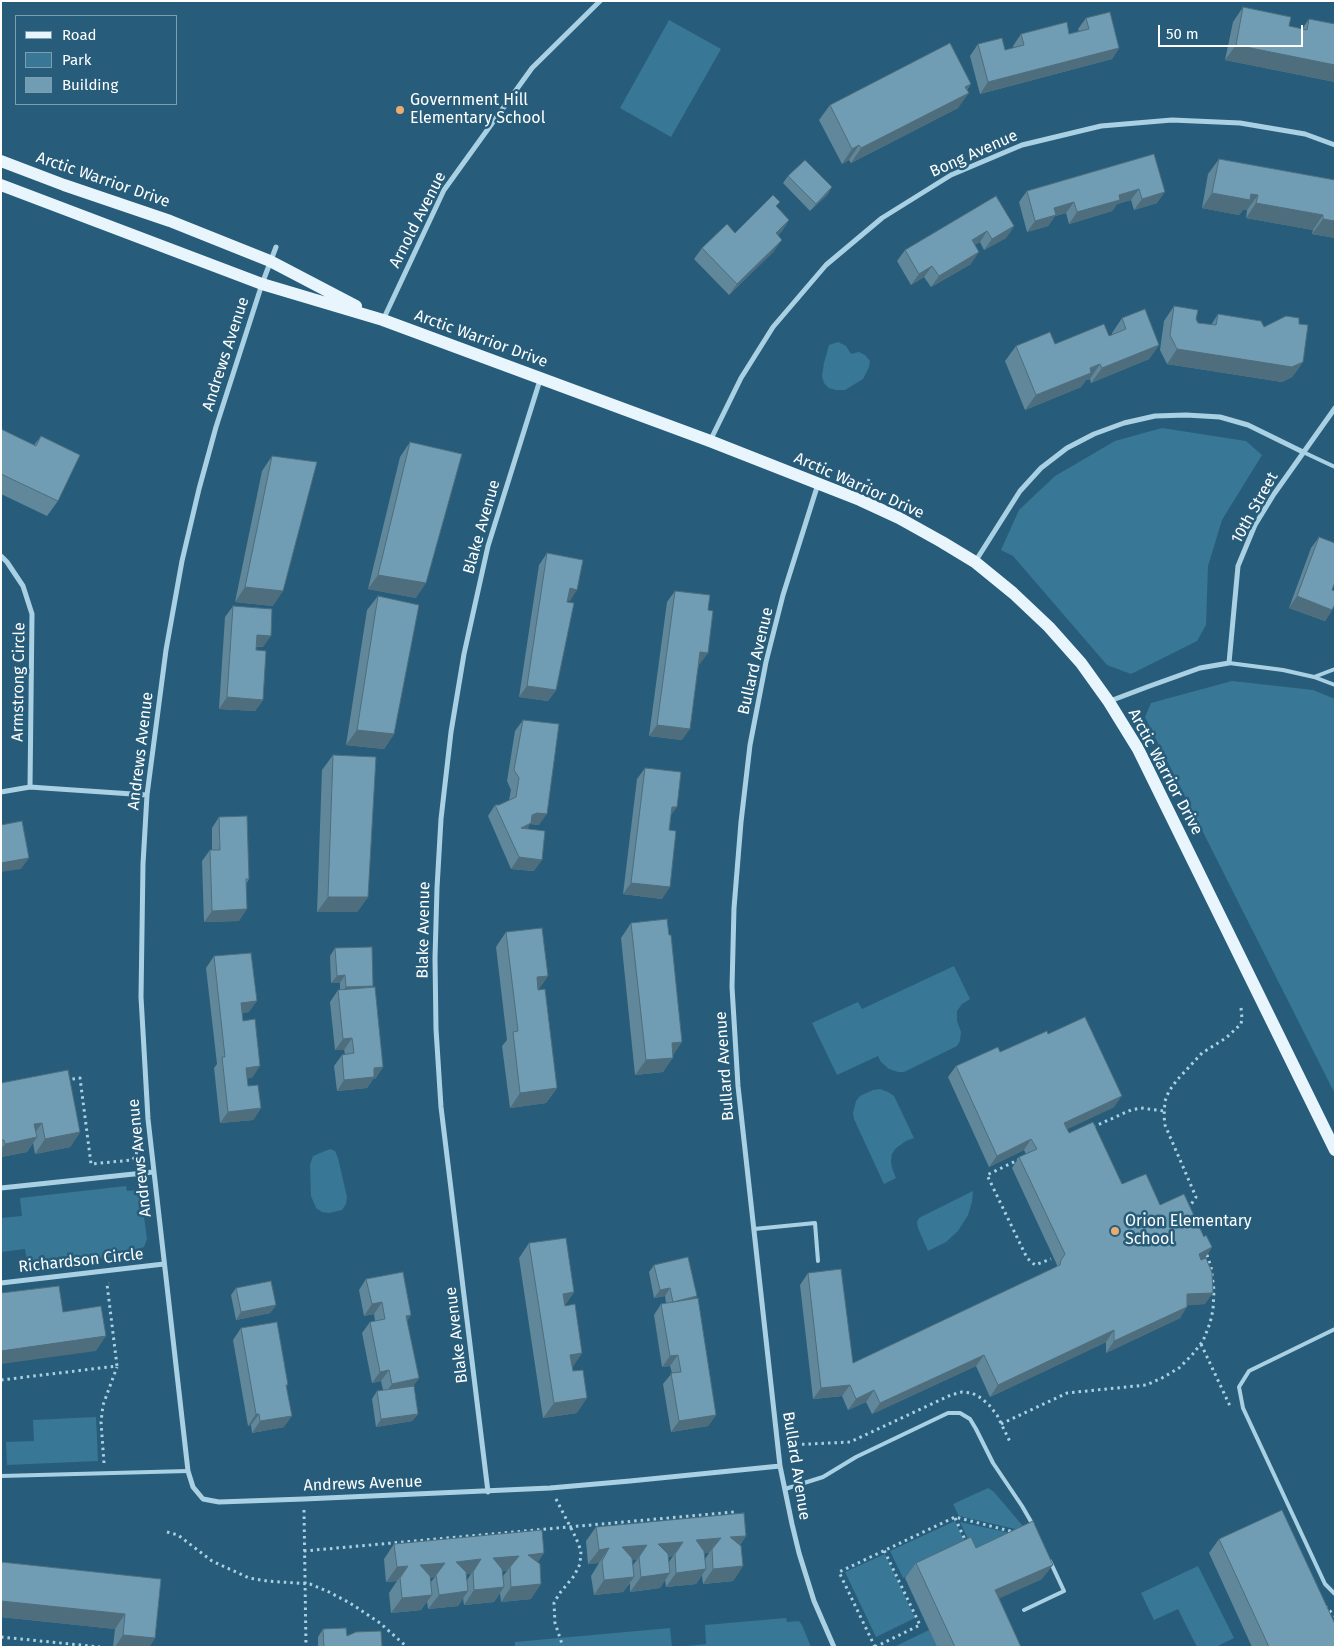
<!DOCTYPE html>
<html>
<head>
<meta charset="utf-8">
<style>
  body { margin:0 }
  #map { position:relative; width:1336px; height:1648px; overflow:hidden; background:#275d7a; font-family:"Fira Sans",sans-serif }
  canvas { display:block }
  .frame { position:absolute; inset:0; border:2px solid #fff; pointer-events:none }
  .legend { position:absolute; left:15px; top:15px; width:162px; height:90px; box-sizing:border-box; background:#275d7a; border:1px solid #7d9eaf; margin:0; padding:6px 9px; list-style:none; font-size:15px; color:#fff }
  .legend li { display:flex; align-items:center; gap:10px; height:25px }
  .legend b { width:25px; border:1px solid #7d9eaf }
  .scale { position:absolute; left:1158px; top:25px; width:145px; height:22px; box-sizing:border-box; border:2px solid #fff; border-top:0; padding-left:6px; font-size:15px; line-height:18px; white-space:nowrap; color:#fff; -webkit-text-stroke:4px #275d7a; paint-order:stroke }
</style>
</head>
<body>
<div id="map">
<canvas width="1336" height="1648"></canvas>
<div class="frame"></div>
<ul class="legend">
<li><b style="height:6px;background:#e9f5fc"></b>Road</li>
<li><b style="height:14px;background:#387795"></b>Park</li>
<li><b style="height:14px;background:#709db3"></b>Building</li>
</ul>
<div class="scale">50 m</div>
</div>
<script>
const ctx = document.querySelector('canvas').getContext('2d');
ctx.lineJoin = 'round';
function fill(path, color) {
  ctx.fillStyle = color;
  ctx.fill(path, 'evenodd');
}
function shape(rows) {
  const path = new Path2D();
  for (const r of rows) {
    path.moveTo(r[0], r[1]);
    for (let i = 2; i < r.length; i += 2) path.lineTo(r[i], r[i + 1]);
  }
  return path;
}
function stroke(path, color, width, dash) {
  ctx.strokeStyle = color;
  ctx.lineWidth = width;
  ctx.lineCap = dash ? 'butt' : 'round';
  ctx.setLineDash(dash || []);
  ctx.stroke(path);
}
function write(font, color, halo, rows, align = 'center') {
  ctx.font = font + ' "Fira Sans",sans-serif';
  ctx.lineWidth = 5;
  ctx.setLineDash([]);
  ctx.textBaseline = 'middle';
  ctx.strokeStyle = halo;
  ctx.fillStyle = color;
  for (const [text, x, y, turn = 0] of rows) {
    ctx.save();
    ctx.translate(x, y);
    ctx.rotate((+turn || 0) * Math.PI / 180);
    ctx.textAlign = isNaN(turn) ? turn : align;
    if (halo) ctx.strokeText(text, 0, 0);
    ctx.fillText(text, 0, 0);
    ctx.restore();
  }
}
const green = shape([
  [669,20,721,49,671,137,620,108],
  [838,342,846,346,851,354,859,352,865,355,870,361,869,367,863,379,845,390,836,390,829,388,824,383,822,376,824,363,829,345],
  [1162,428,1246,441,1262,455,1222,520,1208,566,1206,625,1197,641,1131,674,1107,665,1013,556,1001,550,1019,510,1055,476,1115,441],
  [1232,681,1313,690,1335,699,1335,1094,1145,717,1151,703],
  [954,966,970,999,962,1004,957,1011,957,1021,961,1032,960,1041,957,1046,904,1072,898,1072,889,1069,881,1062,878,1056,837,1075,812,1023,858,1002,862,1009],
  [880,1089,888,1092,894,1096,914,1138,906,1141,896,1148,892,1154,891,1161,892,1168,896,1178,884,1184,854,1119,853,1113,856,1101,860,1096,873,1090],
  [330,1149,335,1151,338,1158,347,1197,346,1204,342,1210,329,1213,322,1212,316,1208,311,1196,310,1165,313,1156],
  [126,1186,127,1191,137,1190,141,1195,147,1239,144,1247,134,1250,135,1254,28,1266,25,1249,1,1252,1,1218,22,1216,20,1198],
  [973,1191,972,1202,968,1215,958,1231,946,1242,928,1251,918,1228,917,1222,919,1218],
  [96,1417,98,1461,7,1465,6,1442,34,1441,33,1420],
  [988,1488,994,1492,1028,1532,959,1516,953,1504],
  [955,1521,973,1559,960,1552,903,1578,890,1551],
  [960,1522,1020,1535,976,1556],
  [885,1554,915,1618,876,1637,845,1572],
  [1198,1566,1234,1638,1216,1647,1197,1647,1178,1609,1154,1620,1141,1593],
  [786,1618,787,1622,799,1621,802,1625,811,1647,677,1647,706,1644,705,1625],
  [670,1628,672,1647,515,1647,515,1642],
  [929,1630,937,1647,894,1647]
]);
const path = shape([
  [866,487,869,479],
  [66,1080,80,1078,91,1164,132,1160,136,1156,137,1150],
  [1093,1127,1131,1110,1141,1108,1164,1111],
  [1020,1159,987,1175,1027,1258,1035,1265,1051,1259],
  [1188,1209,1196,1197,1165,1125,1164,1116,1165,1101,1169,1091,1177,1080,1202,1053,1226,1038,1241,1024,1242,1018,1241,1008],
  [1201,1344,1230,1406],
  [1,1380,117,1366,107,1284,109,1283],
  [1001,1424,1067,1393,1146,1385,1162,1378,1179,1368,1192,1355,1203,1341,1210,1323,1213,1310,1214,1290,1211,1267,1206,1252],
  [789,1445,850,1442,951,1395,962,1392,972,1393,981,1398,989,1405,997,1415,1011,1444],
  [104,1463,101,1422,103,1405,117,1367],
  [556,1499,576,1538,581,1551,580,1564,574,1576,559,1594,554,1603,555,1623,563,1647],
  [304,1510,306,1647],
  [955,1518,967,1544],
  [167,1532,178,1535,212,1561,249,1578,267,1581,310,1584,327,1591,350,1603,380,1623,407,1647],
  [304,1551,734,1512],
  [1325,1606,1335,1616],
  [1,1637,100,1647],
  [875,1647,839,1572,955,1517,1014,1532],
  [875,1647,920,1625,884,1550]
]);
const service = shape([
  [1303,452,1335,467],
  [1229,663,1283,670,1314,677,1335,685],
  [1314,677,1335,669],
  [754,1229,815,1223,818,1261],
  [1335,1329,1249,1371,1239,1387,1243,1408,1325,1584,1335,1594],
  [1,1476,188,1471],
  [785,1489,823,1477,856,1457,948,1413,960,1413,970,1419,976,1429,993,1463,1022,1506,1033,1525],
  [1024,1610,1064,1591,1050,1561]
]);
const minor = shape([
  [276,247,262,284,216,427,199,489,182,561,166,650,147,795,143,864,141,997,148,1119,188,1471,193,1487,203,1499,219,1502,304,1499,550,1488,630,1481,780,1466],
  [383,320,444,190,532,68,600,1],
  [710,441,741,378,773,327,826,265,882,218,951,175,1022,145,1101,126,1172,120,1240,123,1305,134,1335,145],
  [818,484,783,595,766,662,750,745,741,822,734,908,732,987,738,1086,780,1466,792,1524,799,1553,814,1601,834,1647],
  [1,556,7,562,23,586,32,614,30,787],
  [975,562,1020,491,1041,468,1067,448,1094,434,1124,423,1155,416,1186,415,1220,417,1248,425,1303,452],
  [1110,701,1147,687,1200,668,1229,663,1238,566,1255,525,1274,494,1335,408],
  [1,792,30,787,44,788,147,795],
  [1,1188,153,1172],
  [1,1283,164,1264],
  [488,1492,441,1107,436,1029,435,958,437,888,441,819,451,732,464,654,488,546,540,380]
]);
const primary = shape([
  [1,161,64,185,170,221,270,261,356,306],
  [1,185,262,284,383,320,710,441,860,500,899,518,942,542,975,562,1013,593,1049,627,1081,663,1109,702,1138,749,1335,1150]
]);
const wall = shape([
  [1243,7,1289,26,1302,29,1309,19,1335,24,1335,82,1225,60,1233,22],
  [1086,18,1119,48,1112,59,980,94,970,56,978,44,1005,50,1014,48,1013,46,1021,34,1069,34,1079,31,1078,29],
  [971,84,967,90,958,108,851,163,849,160,842,164,819,120,830,105],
  [1154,154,1157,203,1134,210,1131,200,1117,204,1112,211,1069,224,1066,213,1055,216,1048,226,1027,232,1019,202,1027,191],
  [1219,159,1335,180,1335,238,1312,234,1313,230,1246,218,1247,210,1243,210,1239,215,1202,208,1208,174],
  [788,176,832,187,827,195,810,211,783,183],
  [996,196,1014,226,1006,238,984,250,980,242,974,245,971,264,931,287,924,277,911,285,897,261,905,250],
  [777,207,789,220,782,231,778,235,774,251,729,295,694,259,702,248,735,233],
  [1174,306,1196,319,1198,323,1211,325,1218,314,1264,327,1299,324,1303,362,1292,377,1282,382,1167,364,1160,350,1164,321],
  [1122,318,1159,345,1149,359,1091,383,1090,379,1086,380,1081,387,1025,410,1005,361,1016,346,1055,344,1109,336,1112,335,1112,333],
  [1,429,34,445,41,436,58,501,47,516,1,494],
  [410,442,416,598,368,589,400,457],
  [272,456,273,606,235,602,262,471],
  [1319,537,1332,590,1332,610,1325,621,1289,608,1311,548],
  [547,553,570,601,568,600,567,602,556,690,548,701,519,697,539,565],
  [675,591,700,664,699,664,682,740,649,736,667,602],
  [378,596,394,734,384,749,346,745,367,610],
  [233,606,263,647,256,647,256,650,263,700,255,711,219,709,225,617],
  [523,720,539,825,530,824,527,829,534,871,511,869,488,816,495,805,499,805,509,800,511,790,507,781,515,731],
  [333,755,368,897,357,912,317,912,322,770],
  [645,768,671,816,662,899,623,894,637,779],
  [219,817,249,879,246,884,239,921,204,922,202,861,210,850,212,850,212,828],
  [631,923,673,1055,663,1072,635,1075,621,938],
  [506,932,548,976,538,990,557,1088,546,1103,510,1108,502,1046,507,1040,496,947],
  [335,948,373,987,383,1067,375,1079,373,1079,367,1088,337,1091,334,1066,342,1055,345,1054,344,1050,335,1050,330,1002,338,990,340,990,340,983,331,983,330,956],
  [214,956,249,1012,242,1013,252,1078,247,1078,248,1086,261,1108,253,1120,220,1123,214,1068,217,1064,206,968],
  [1048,1034,1114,1107,1067,1129,1069,1133,1122,1184,1160,1205,1204,1237,1212,1247,1205,1258,1205,1304,1187,1305,1180,1318,1106,1353,1106,1342,990,1397,976,1366,872,1414,866,1402,848,1410,842,1396,813,1399,800,1285,808,1273,853,1363,1056,1267,1057,1265,1012,1168,1019,1157,1026,1154,1024,1150,989,1167,948,1077,956,1066,1000,1052],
  [1,1083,80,1132,70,1147,35,1154,33,1143,27,1152,1,1157],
  [529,1243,574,1292,565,1305,582,1353,572,1367,577,1413,543,1418,519,1258],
  [654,1265,697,1296,695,1299,716,1415,708,1426,671,1432,663,1384,672,1373,670,1366,662,1367,654,1315,661,1304,666,1303,665,1296,654,1298,649,1272],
  [366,1279,407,1322,419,1378,413,1386,418,1414,412,1421,376,1427,372,1399,377,1391,383,1390,381,1381,372,1383,362,1333,370,1322,375,1321,374,1314,364,1316,359,1290],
  [236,1288,276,1305,270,1313,236,1320,231,1295],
  [241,1328,287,1387,284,1427,252,1433,251,1425,248,1426,233,1340],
  [596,1527,746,1536,740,1545,743,1566,733,1581,703,1584,702,1575,696,1584,666,1587,665,1580,660,1588,630,1592,630,1583,623,1592,594,1595,591,1576,599,1563,588,1564,586,1541],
  [705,1553,709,1553,705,1559],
  [673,1556,669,1562,668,1557],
  [632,1560,637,1560,632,1566],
  [1219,1539,1335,1647,1252,1647,1209,1553],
  [394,1544,538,1563,531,1599,501,1602,500,1593,494,1602,464,1605,463,1598,458,1606,428,1609,427,1601,421,1610,391,1613,389,1593,397,1581,386,1582,384,1559],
  [503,1571,507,1571,503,1576],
  [466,1574,471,1574,467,1580],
  [435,1577,430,1583,430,1578],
  [976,1548,1042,1579,999,1598,1021,1647,937,1647,905,1578,916,1563],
  [1,1562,161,1579,155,1638,149,1647,113,1647,115,1629,1,1617],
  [323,1629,347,1636,382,1647,318,1647,318,1637]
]);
const shadedWall = shape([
  [1236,45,1335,65,1335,82,1225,60],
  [1119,48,1112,59,980,94,988,82],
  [971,84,962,96,969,93,958,108,851,163,861,148],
  [859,145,849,160,842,164,852,149],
  [832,187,827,195,810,211,816,204],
  [1139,189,1131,200,1117,204,1112,211,1069,224,1077,212,1119,195],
  [1165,192,1157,203,1134,210,1142,199],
  [1212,193,1251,194,1258,195,1247,210,1243,210,1239,215,1202,208],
  [1074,202,1066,213,1055,216,1048,226,1027,232,1035,221,1054,208],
  [1256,203,1323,215,1313,230,1246,218],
  [1323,219,1335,221,1335,238,1312,234],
  [789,220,782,231,768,245,776,233],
  [1014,226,1006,238,984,250,992,239],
  [987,231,980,242,964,251,972,240],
  [782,240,774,251,729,295,737,284],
  [979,252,971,264,931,287,939,276],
  [932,266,924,277,911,285,919,274],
  [1159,345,1149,359,1091,383,1102,368],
  [1177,349,1303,362,1292,377,1282,382,1167,364],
  [1100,364,1090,379,1086,380,1081,387,1025,410,1036,395],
  [378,575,426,583,416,598,368,589],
  [245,587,283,591,273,606,235,602],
  [570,588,577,590,570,601,562,599],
  [1297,596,1332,610,1325,621,1289,608],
  [257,635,271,636,263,647,249,646],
  [700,652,708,653,700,664,692,663],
  [527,686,556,690,548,701,519,697],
  [227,697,263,700,255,711,219,709],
  [657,725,690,729,682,740,649,736],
  [357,730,394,734,384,749,346,745],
  [672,807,677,807,669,818],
  [537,813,547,814,539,825,530,824,523,835,521,828,532,815],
  [519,857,542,860,534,871,511,869],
  [29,858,21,869,1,872,1,863],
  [631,883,670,887,662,899,623,894],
  [328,897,368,897,357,912,317,912],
  [247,909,239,921,204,922,212,911],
  [345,975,340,983,331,983,337,976],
  [548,976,537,991,537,977],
  [373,986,368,994,340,995,346,987],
  [257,1001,249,1012,233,1014,241,1003],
  [352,1038,344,1050,335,1050,343,1039],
  [682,1042,672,1057,672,1043],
  [673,1058,663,1072,635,1075,646,1060],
  [260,1066,252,1078,239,1079,246,1068],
  [383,1067,375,1079,373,1079,367,1088,337,1091,344,1080,374,1068],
  [557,1088,546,1103,510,1108,520,1093],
  [1122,1096,1114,1107,1057,1134,1064,1123],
  [261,1108,253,1120,220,1123,228,1112],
  [42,1123,32,1137,34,1124],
  [80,1132,70,1147,35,1154,45,1139],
  [37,1137,27,1152,1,1157,1,1149,5,1144],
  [1031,1139,1024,1150,989,1167,997,1156],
  [1212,1247,1204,1259,1191,1265,1199,1254],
  [670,1288,665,1296,654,1298,660,1290],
  [574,1292,564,1307,563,1294],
  [1213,1293,1205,1304,1180,1306,1187,1294],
  [697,1296,691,1304,668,1309,673,1302],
  [382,1302,374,1314,364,1316,372,1304],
  [276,1305,270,1313,236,1320,241,1312],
  [1187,1307,1180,1318,1106,1353,1114,1341],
  [411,1315,404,1326,406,1316],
  [1114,1330,1106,1342,990,1397,998,1385],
  [106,1336,96,1351,1,1364,1,1351],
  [582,1353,572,1368,570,1355],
  [678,1355,670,1366,662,1367,670,1356],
  [984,1355,976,1366,872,1414,880,1403],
  [389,1370,381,1381,372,1383,380,1372],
  [419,1378,411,1389,384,1395,392,1384],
  [850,1385,842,1396,813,1399,821,1388],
  [874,1390,866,1402,848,1410,856,1399],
  [587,1398,577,1413,543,1418,554,1403],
  [256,1414,259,1414,251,1425,248,1426],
  [418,1414,412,1421,376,1427,381,1419],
  [716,1415,708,1426,671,1432,679,1421],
  [292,1416,284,1427,252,1433,260,1421],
  [746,1536,736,1550,730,1537],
  [721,1538,709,1553,685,1555,696,1540],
  [683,1542,673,1556,648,1559,658,1544],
  [647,1545,637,1560,612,1562,622,1547],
  [609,1548,599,1563,588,1564,599,1550],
  [544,1553,534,1568,528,1555],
  [519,1556,507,1571,483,1573,493,1558],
  [481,1559,471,1574,446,1576,456,1562],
  [445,1563,435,1577,410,1580,420,1565],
  [1053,1565,1042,1579,985,1605,995,1590],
  [408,1566,397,1581,386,1582,397,1567],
  [743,1566,733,1581,703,1584,713,1569],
  [706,1569,696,1584,666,1587,676,1573],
  [670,1573,660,1588,630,1592,641,1577],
  [634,1577,623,1592,594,1595,604,1580],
  [541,1584,531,1599,501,1602,511,1587],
  [504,1587,494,1602,464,1605,474,1590],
  [468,1591,458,1606,428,1609,439,1595],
  [432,1595,421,1610,391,1613,402,1598],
  [1,1601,125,1614,115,1629,1,1617],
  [123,1635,155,1638,149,1647,115,1647]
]);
const building = shape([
  [1243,7,1291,17,1289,26,1307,30,1309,19,1335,24,1335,65,1236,45,1243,7],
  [1110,12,1119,48,988,82,978,44,1002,38,1005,50,1024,45,1021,34,1067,22,1069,34,1089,29,1086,18,1110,12],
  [950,43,971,84,965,87,969,93,861,148,859,145,852,149,830,105,950,43],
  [1154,154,1165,192,1142,199,1139,189,1119,195,1120,200,1077,212,1074,202,1054,208,1056,215,1035,221,1027,191,1154,154],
  [1219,159,1335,180,1335,221,1323,219,1323,215,1256,203,1258,195,1251,194,1250,200,1212,193,1219,159],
  [805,160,832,187,816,204,788,176,805,160],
  [773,195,780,202,776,206,789,220,776,233,782,240,737,284,702,248,727,224,735,233,773,195],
  [996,196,1014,226,992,239,987,231,972,240,979,252,939,276,932,266,919,274,905,250,996,196],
  [1174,306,1198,310,1196,319,1198,323,1216,325,1218,314,1261,321,1264,327,1286,316,1299,318,1299,324,1308,325,1303,362,1292,367,1177,349,1170,335,1174,306],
  [1145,309,1159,345,1102,368,1100,364,1090,368,1091,373,1036,395,1016,346,1050,332,1055,344,1104,324,1109,336,1126,329,1122,318,1145,309],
  [1,429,36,446,41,436,80,455,58,501,1,474,1,429],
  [410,442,462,454,426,583,378,575,410,442],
  [272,456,317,462,283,591,245,587,272,456],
  [1319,537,1335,543,1335,582,1332,590,1335,591,1335,604,1332,610,1297,596,1319,537],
  [547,553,583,560,577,590,570,588,567,602,574,603,556,690,527,686,547,553],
  [675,591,710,595,708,610,713,611,708,653,700,652,690,729,657,725,675,591],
  [378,596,419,605,394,734,357,730,378,596],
  [233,606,272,609,271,636,257,635,256,650,266,651,263,700,227,697,233,606],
  [523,720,559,724,547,814,537,813,532,815,531,823,521,828,545,831,542,860,519,857,495,805,499,805,516,797,519,778,514,770,523,720],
  [333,755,376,757,368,897,328,897,333,755],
  [645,768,681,772,677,807,672,807,669,830,676,831,670,887,631,883,645,768],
  [247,816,249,879,246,879,247,909,212,911,210,850,220,850,219,817,247,816],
  [22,821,29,858,1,863,1,825,22,821],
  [667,919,669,935,671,935,682,1042,672,1043,673,1058,646,1060,631,923,667,919],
  [542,928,548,976,537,977,538,990,545,989,557,1088,520,1093,513,1032,518,1031,506,932,542,928],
  [372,947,373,986,346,987,345,975,337,976,335,948,372,947],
  [251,953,257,1001,241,1003,243,1021,255,1019,260,1066,246,1068,248,1086,258,1085,261,1108,228,1112,222,1057,225,1057,214,956,251,953],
  [375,987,383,1067,374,1068,374,1077,344,1080,342,1055,354,1053,352,1038,343,1039,338,990,375,987],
  [1085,1017,1122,1096,1064,1123,1069,1133,1093,1122,1122,1184,1146,1174,1160,1205,1184,1194,1204,1237,1206,1235,1212,1247,1199,1254,1201,1260,1206,1258,1212,1273,1213,1293,1187,1294,1187,1307,1114,1341,1114,1330,998,1385,984,1355,880,1403,874,1390,856,1399,850,1385,821,1388,808,1273,841,1269,853,1363,1060,1265,1061,1260,1065,1254,1019,1157,1037,1149,1031,1139,997,1156,956,1066,998,1047,1000,1052,1047,1031,1048,1034,1085,1017],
  [68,1070,80,1132,45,1139,42,1123,34,1124,37,1137,5,1144,4,1140,1,1140,1,1083,68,1070],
  [566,1238,574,1292,563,1294,565,1306,575,1304,582,1353,570,1355,573,1371,583,1370,587,1398,554,1403,529,1243,566,1238],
  [688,1257,697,1296,673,1302,670,1288,660,1290,654,1265,688,1257],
  [403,1272,411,1315,406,1316,419,1378,392,1384,389,1370,380,1372,370,1322,385,1319,382,1302,372,1304,366,1279,403,1272],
  [271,1281,276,1305,241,1312,236,1288,271,1281],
  [59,1286,63,1312,101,1306,106,1336,1,1351,1,1293,59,1286],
  [698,1298,716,1415,679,1421,671,1373,681,1372,678,1355,670,1356,661,1304,698,1298],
  [277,1322,288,1385,286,1385,292,1416,260,1421,259,1414,256,1414,241,1328,277,1322],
  [414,1386,418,1414,381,1419,377,1391,414,1386],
  [1282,1510,1335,1624,1335,1647,1269,1647,1219,1539,1282,1510],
  [744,1513,746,1536,730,1537,741,1546,743,1566,713,1569,712,1549,721,1538,696,1540,704,1551,706,1569,676,1573,675,1554,683,1542,658,1544,668,1554,670,1573,641,1577,639,1557,647,1545,622,1547,632,1558,634,1577,604,1580,602,1561,609,1548,599,1550,596,1527,744,1513],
  [1033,1521,1053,1565,995,1590,1021,1647,955,1647,916,1563,971,1537,976,1548,1033,1521],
  [542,1530,544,1553,528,1555,540,1564,541,1584,511,1587,510,1567,519,1556,493,1558,502,1569,504,1587,474,1590,473,1572,481,1559,456,1562,466,1572,468,1591,439,1595,436,1575,445,1563,420,1565,430,1576,432,1595,402,1598,400,1578,408,1566,397,1567,394,1544,542,1530],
  [1,1562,161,1579,155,1638,123,1635,125,1614,1,1601,1,1562],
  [346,1628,347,1636,356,1632,381,1631,382,1647,324,1647,323,1629,346,1628]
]);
const markers = [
  [400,110,5,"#ebac70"],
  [1115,1231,5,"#ebac70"]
];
const poiNames = [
  ["Government Hill",410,101],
  ["Elementary School",410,119],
  ["Orion Elementary",1125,1222],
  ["School",1125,1240]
];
const streetNames = [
  ["Bong Avenue",974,154,-24],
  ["Arctic Warrior Drive",103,180,19],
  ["Arnold Avenue",418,220,-63],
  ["Arctic Warrior Drive",481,339,20],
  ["Andrews Avenue",226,354,-72],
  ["Arctic Warrior Drive",859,486,24],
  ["10th Street",1255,508,-61],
  ["Blake Avenue",482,527,-74],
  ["Bullard Avenue",756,661,-77],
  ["Armstrong Circle",19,682,-89],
  ["Andrews Avenue",141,751,-83],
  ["Arctic Warrior Drive",1165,772,62],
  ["Blake Avenue",424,930,-89],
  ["Bullard Avenue",725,1066,-94],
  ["Andrews Avenue",140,1158,-96],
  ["Richardson Circle",81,1261,-6],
  ["Blake Avenue",457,1335,-97],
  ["Bullard Avenue",796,1466,81],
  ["Andrews Avenue",363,1484,-2]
];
fill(green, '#387795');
stroke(path, '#aad1e3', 3, [2.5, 4]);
stroke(service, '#aad1e3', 4);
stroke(minor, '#aad1e3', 5);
stroke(primary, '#e9f5fc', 12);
fill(wall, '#60879a');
fill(shadedWall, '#4e6e7d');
fill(building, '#709db3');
stroke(building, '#4e6e7d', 1);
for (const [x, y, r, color] of markers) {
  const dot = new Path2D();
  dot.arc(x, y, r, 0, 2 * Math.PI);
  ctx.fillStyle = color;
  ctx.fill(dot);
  stroke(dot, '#275d7a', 2);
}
write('16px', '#fff', '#275d7a', poiNames, 'left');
write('16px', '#fff', '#275d7a', streetNames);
</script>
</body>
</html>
